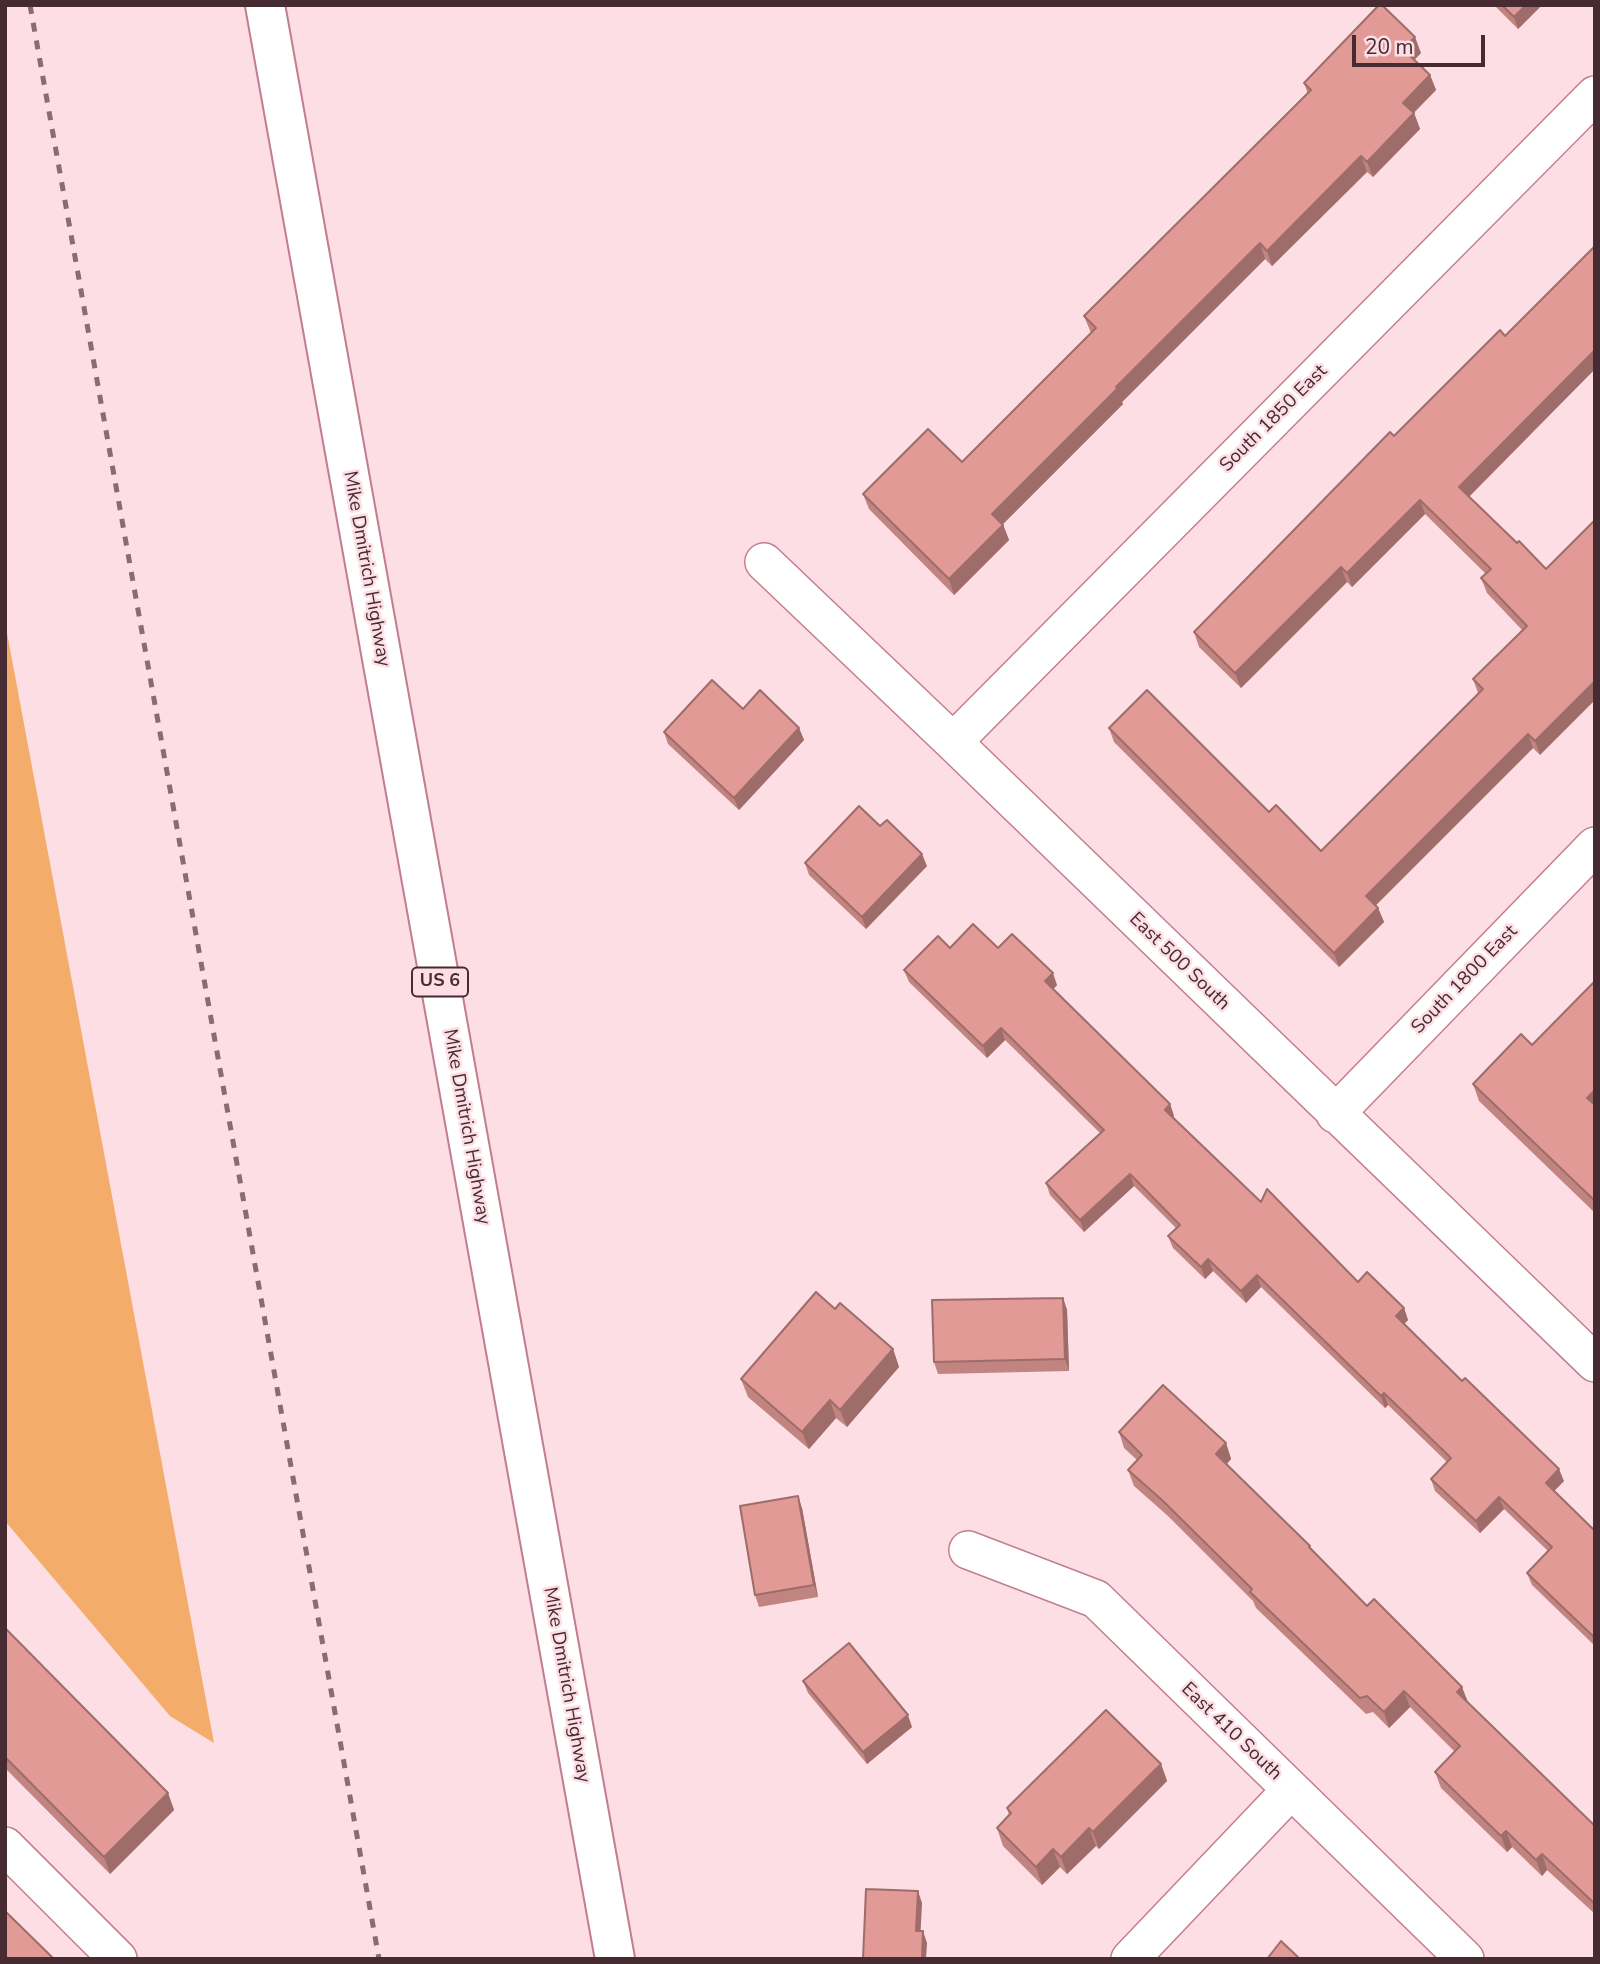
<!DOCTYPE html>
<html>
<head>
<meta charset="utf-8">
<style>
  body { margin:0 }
  #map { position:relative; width:1600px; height:1964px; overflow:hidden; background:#fcdee4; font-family:"Nunito Sans",sans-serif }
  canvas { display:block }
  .frame { position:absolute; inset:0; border:7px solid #472b32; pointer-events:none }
  .scale { position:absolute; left:1352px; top:35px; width:133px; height:32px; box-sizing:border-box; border:4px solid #472b32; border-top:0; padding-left:9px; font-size:21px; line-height:24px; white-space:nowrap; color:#472b32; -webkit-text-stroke:5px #fcdee4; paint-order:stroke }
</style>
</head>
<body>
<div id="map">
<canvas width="1600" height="1964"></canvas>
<div class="frame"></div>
<div class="scale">20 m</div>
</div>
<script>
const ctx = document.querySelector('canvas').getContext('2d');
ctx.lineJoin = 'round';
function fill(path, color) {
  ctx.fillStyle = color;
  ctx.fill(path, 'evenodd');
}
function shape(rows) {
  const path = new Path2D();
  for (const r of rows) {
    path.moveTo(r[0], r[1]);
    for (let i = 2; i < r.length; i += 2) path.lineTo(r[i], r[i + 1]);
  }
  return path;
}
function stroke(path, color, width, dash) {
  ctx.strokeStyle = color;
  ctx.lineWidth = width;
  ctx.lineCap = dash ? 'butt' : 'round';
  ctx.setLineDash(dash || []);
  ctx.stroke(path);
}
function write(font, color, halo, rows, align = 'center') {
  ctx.font = font + ' "Nunito Sans",sans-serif';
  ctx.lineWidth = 5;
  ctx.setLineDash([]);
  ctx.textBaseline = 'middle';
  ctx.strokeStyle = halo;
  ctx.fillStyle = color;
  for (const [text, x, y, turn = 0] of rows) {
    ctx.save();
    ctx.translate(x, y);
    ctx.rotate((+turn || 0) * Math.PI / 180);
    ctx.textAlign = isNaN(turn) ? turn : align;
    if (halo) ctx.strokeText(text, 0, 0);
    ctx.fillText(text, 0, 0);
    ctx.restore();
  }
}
const green = shape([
  [5,622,214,1743,170,1716,5,1521]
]);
const minor = shape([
  [764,562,953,742,1595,1363],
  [953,742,1595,95],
  [1335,1114,1595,846],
  [968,1550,1096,1599,1465,1959],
  [5,1846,118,1959],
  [1130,1959,1291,1790]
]);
const trunk = shape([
  [265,5,615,1959]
]);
const rail = shape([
  [30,5,379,1959]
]);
const wall = shape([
  [1494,5,1542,5,1518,29],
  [1421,53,1414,60,1430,75,1436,90,1414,113,1420,129,1373,177,1367,172,1272,266,1265,259,1122,402,1123,404,1003,524,1009,540,954,595,869,509,863,494,962,462,1091,333,1084,316,1308,94,1304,83],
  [1595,246,1595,369,1469,496,1517,543,1540,755,1533,748,1376,905,1378,908,1384,922,1339,967,1114,742,1109,728,1269,812,1321,851,1478,693,1473,679,1522,630,1487,593,1481,578,1486,574,1425,514,1352,587,1347,582,1241,688,1199,647,1194,632,1394,436,1505,336],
  [799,728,804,740,739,810,668,744,664,732],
  [880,826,927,866,866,929,809,875,805,863],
  [950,948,998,948,1057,985,1053,989,1170,1104,1174,1116,1173,1117,1261,1202,1358,1282,1404,1308,1408,1320,1404,1324,1564,1481,1554,1491,1595,1531,1595,1646,1532,1585,1527,1573,1548,1551,1504,1509,1480,1533,1435,1491,1431,1479,1447,1462,1388,1405,1385,1408,1261,1287,1246,1303,1213,1271,1205,1279,1173,1248,1168,1236,1176,1228,1134,1186,1084,1232,1050,1195,1046,1183,1100,1133,1005,1040,987,1058,909,982,904,970],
  [1595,981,1595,1213,1479,1101,1473,1084,1532,1045],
  [1063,1298,1067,1310,1069,1371,938,1374,934,1362],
  [835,1309,893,1349,899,1367,847,1427,836,1418,809,1449,748,1397,741,1379],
  [1119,1432,1226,1443,1231,1459,1227,1464,1367,1606,1468,1702,1595,1826,1595,1914,1547,1870,1542,1876,1512,1847,1507,1852,1441,1788,1435,1772,1455,1752,1410,1707,1389,1728,1373,1712,1366,1714,1256,1608,1253,1601,1168,1516,1134,1486,1128,1470,1137,1460,1124,1448],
  [802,1508,818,1597,759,1607,755,1595],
  [5,1628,168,1793,174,1810,110,1874,5,1768],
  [803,1681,912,1727,867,1764,808,1693],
  [1161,1764,1167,1781,1099,1849,1096,1846,1067,1874,1060,1867,1042,1885,1003,1846,997,1828,1009,1815,1007,1808]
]);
const shadedWall = shape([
  [1526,5,1542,5,1518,29,1514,17],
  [1415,37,1421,53,1409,65,1403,49],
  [1430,75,1436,90,1408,118,1403,103],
  [1414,113,1420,129,1373,177,1367,162],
  [1361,156,1367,172,1272,266,1267,251],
  [1260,243,1265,259,1122,402,1123,404,998,529,992,514,1116,387],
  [1595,350,1595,369,1465,501,1459,487],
  [1420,500,1425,514,1352,587,1347,573],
  [1003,525,1009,540,954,595,949,579],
  [1341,567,1347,582,1241,688,1235,673],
  [1595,681,1595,700,1540,755,1535,741],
  [799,728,804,740,739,810,734,798],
  [1528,734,1533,748,1371,910,1366,896],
  [922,854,927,866,866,929,862,917],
  [1378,908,1384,922,1339,967,1334,953],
  [1053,973,1057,985,1050,993,1045,981],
  [1001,1028,1005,1040,987,1058,983,1046],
  [1595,1090,1595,1114,1587,1098],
  [1170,1104,1174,1116,1169,1121,1165,1110],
  [1130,1174,1134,1186,1084,1232,1080,1220],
  [1208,1259,1213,1271,1205,1279,1201,1267],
  [1257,1275,1261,1287,1246,1303,1241,1291],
  [1063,1298,1067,1310,1069,1371,1065,1359],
  [1404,1308,1408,1320,1400,1328,1396,1316],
  [893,1349,899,1367,847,1427,840,1410],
  [1384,1393,1388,1405,1385,1408,1381,1396],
  [830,1400,836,1418,809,1449,802,1432],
  [1226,1443,1231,1459,1222,1469,1216,1454],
  [1559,1469,1564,1481,1550,1495,1546,1483],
  [798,1496,802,1508,818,1597,814,1585],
  [1499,1497,1504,1509,1480,1533,1476,1521],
  [1462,1687,1468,1702,1457,1692],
  [1404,1691,1410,1707,1389,1728,1384,1712],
  [908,1715,912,1727,867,1764,863,1752],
  [1161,1764,1167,1781,1099,1849,1093,1832],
  [168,1793,174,1810,110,1874,104,1857],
  [1089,1828,1096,1846,1067,1874,1061,1857],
  [1506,1831,1512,1847,1507,1852,1501,1836],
  [1053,1849,1060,1867,1042,1885,1036,1867],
  [1542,1854,1547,1870,1542,1876,1536,1860],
  [918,1891,922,1903,920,1943,916,1931],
  [923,1931,927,1943,926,1959,922,1959]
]);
const building = shape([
  [1379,5,1382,5,1415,37,1403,49,1430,75,1403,103,1414,113,1367,162,1361,156,1267,251,1260,243,1116,387,1118,388,992,514,1003,525,949,579,863,494,928,429,962,462,1096,328,1084,316,1311,90,1304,83,1379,5],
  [1502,5,1526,5,1514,17,1502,5],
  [1595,246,1595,350,1459,487,1517,543,1519,541,1546,569,1595,520,1595,681,1535,741,1528,734,1366,896,1378,908,1334,953,1109,728,1147,690,1269,812,1276,805,1321,851,1483,689,1473,679,1527,626,1481,578,1491,569,1420,500,1347,573,1341,567,1235,673,1194,632,1390,432,1394,436,1500,330,1505,336,1595,246],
  [712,680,743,709,760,690,799,728,734,798,664,732,712,680],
  [859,806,880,826,887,820,922,854,862,917,805,863,859,806],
  [973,924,998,948,1012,934,1053,973,1045,981,1170,1104,1165,1110,1261,1202,1267,1189,1358,1282,1367,1272,1404,1308,1396,1316,1462,1381,1465,1378,1559,1469,1546,1483,1595,1531,1595,1638,1527,1573,1552,1547,1499,1497,1476,1521,1431,1479,1451,1458,1384,1393,1381,1396,1257,1275,1241,1291,1208,1259,1201,1267,1168,1236,1180,1225,1130,1174,1080,1220,1046,1183,1104,1130,1001,1028,983,1046,904,970,938,936,950,948,973,924],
  [1595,981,1595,1090,1587,1098,1595,1105,1595,1201,1473,1084,1521,1034,1532,1045,1595,981],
  [816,1292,835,1309,840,1303,893,1349,840,1410,830,1400,802,1432,741,1379,816,1292],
  [1063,1298,1065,1359,934,1362,932,1300,1063,1298],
  [1163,1385,1226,1443,1216,1454,1310,1546,1309,1547,1367,1606,1374,1599,1462,1687,1457,1692,1595,1826,1595,1904,1542,1854,1536,1860,1506,1831,1501,1836,1435,1772,1460,1746,1404,1691,1384,1712,1367,1696,1360,1698,1250,1592,1252,1589,1162,1500,1128,1470,1142,1455,1119,1432,1163,1385],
  [798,1496,814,1585,755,1595,740,1506,798,1496],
  [5,1628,168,1793,104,1857,5,1757,5,1628],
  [849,1643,908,1715,863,1752,803,1681,849,1643],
  [1106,1710,1161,1764,1093,1832,1089,1828,1061,1857,1053,1849,1036,1867,997,1828,1011,1813,1007,1808,1106,1710],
  [866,1889,918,1891,916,1931,923,1931,922,1959,863,1959,866,1889],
  [5,1911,54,1959,5,1959,5,1911],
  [1281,1941,1300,1959,1267,1959,1281,1941]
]);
const shields = [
  [440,982,56]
];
const shieldNames = [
  ["US 6",440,982]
];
const streetNames = [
  ["South 1850 East",1274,419,-45],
  ["Mike Dmitrich Highway",366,569,80],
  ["East 500 South",1179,962,44],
  ["South 1800 East",1465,980,-46],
  ["Mike Dmitrich Highway",466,1127,80],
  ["Mike Dmitrich Highway",566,1685,80],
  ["East 410 South",1231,1732,44]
];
fill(green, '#f3ac6a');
stroke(minor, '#c27e90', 40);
stroke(trunk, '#c27e90', 42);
stroke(minor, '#fff', 37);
stroke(trunk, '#fff', 38);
stroke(rail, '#896c73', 5, [9, 9]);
fill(wall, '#c28481');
fill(shadedWall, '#9e6c69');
fill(building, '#e19a96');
stroke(building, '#9e6c69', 2);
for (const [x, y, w] of shields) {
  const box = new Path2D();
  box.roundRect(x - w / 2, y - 14.5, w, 29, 5);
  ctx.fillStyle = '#fcdee4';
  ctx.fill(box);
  stroke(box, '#472b32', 2);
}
write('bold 18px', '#472b32', null, shieldNames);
write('19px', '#472b32', '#fcdee4', streetNames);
</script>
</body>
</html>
